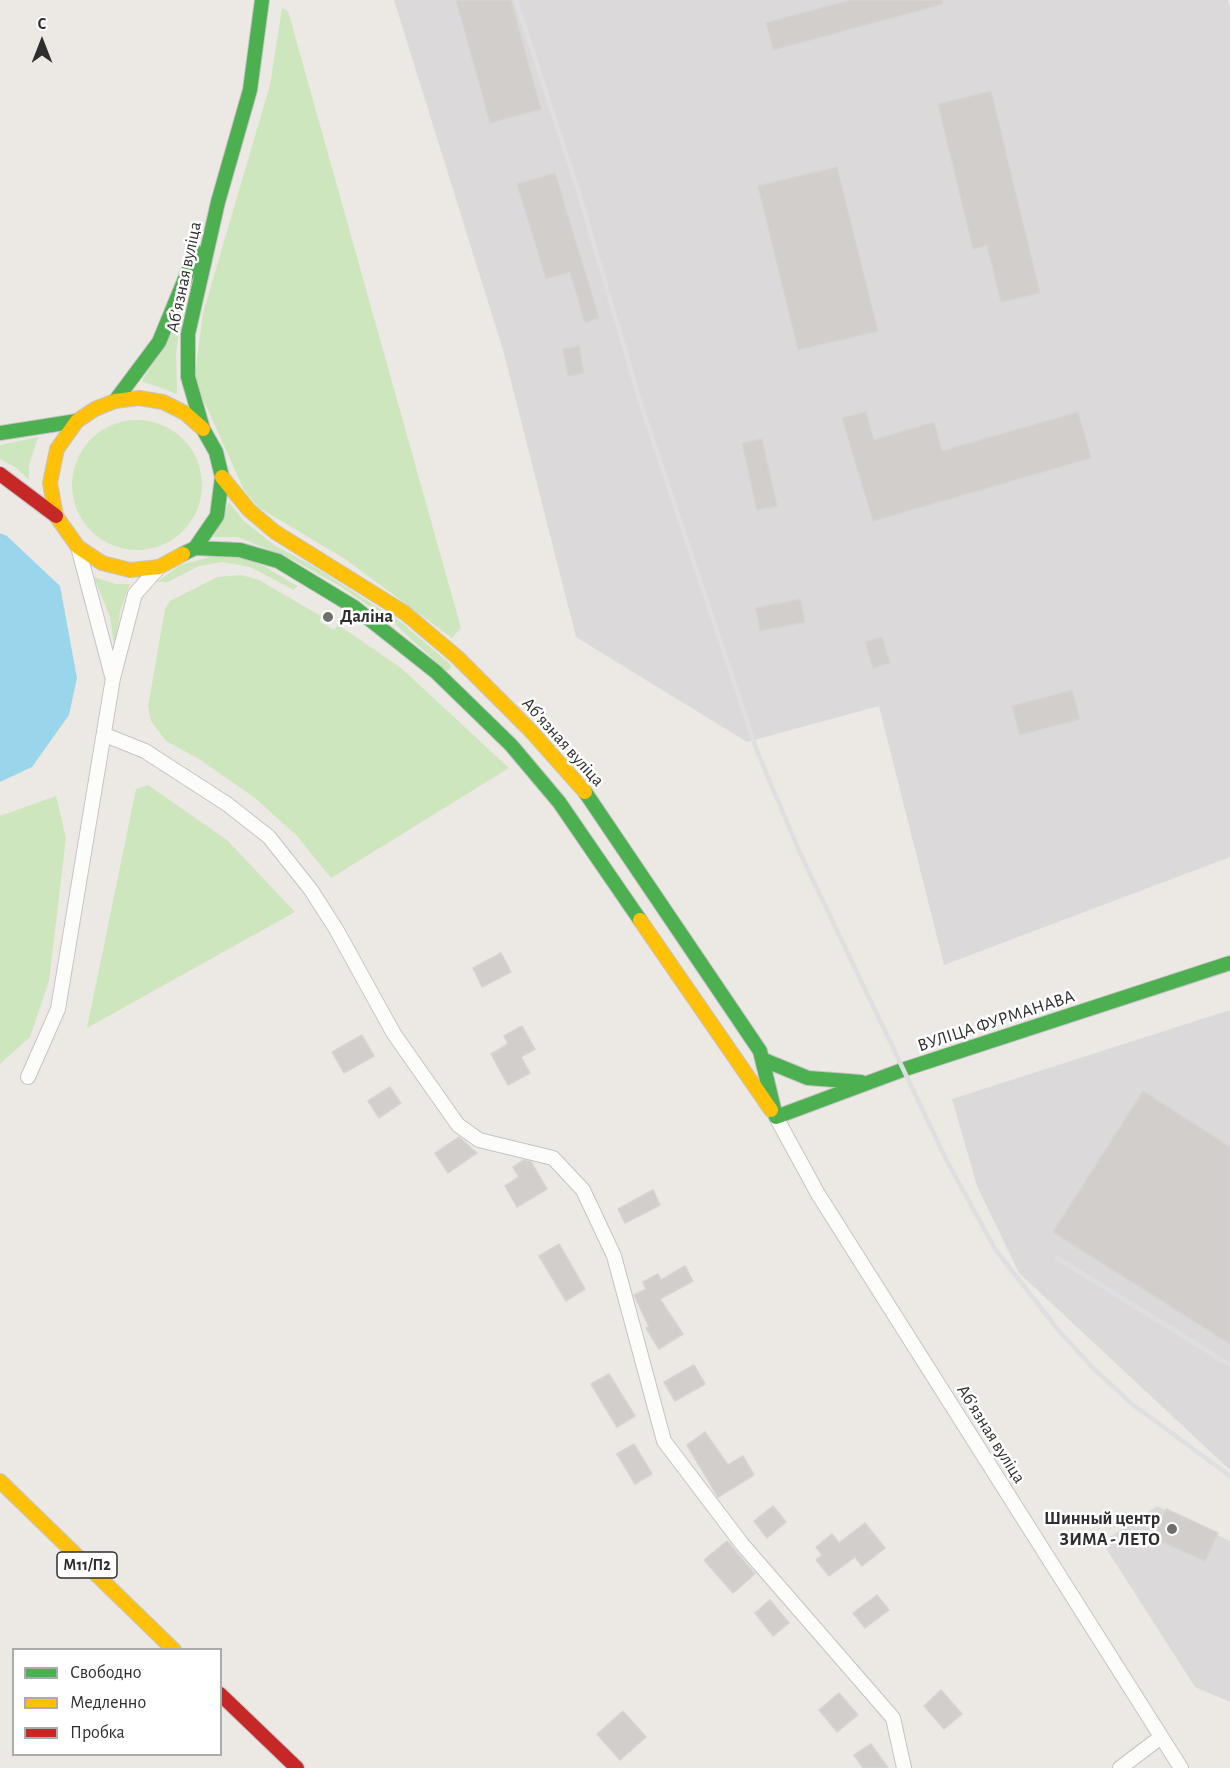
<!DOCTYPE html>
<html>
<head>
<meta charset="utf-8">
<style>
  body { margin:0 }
  #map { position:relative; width:1230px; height:1768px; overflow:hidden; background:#ece8e4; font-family:"Alegreya Sans",sans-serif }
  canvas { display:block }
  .legend { position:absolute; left:12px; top:1648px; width:210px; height:108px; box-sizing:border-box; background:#fff; border:2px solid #ababab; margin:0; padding:8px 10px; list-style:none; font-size:18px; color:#2e2e2e }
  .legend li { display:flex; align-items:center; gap:12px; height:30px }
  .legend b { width:30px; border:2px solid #ababab }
  .north { position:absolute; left:12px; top:12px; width:60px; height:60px; -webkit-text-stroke:4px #fff; paint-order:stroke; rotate:0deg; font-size:16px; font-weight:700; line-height:24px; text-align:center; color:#2e2e2e }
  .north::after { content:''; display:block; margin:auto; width:21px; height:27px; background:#2e2e2e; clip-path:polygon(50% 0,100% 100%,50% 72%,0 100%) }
</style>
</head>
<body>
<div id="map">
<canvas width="1230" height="1768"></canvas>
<ul class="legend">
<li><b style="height:8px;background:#4caf50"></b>Свободно</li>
<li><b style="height:8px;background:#ffc107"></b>Медленно</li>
<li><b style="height:8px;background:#c62828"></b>Пробка</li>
</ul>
<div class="north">С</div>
</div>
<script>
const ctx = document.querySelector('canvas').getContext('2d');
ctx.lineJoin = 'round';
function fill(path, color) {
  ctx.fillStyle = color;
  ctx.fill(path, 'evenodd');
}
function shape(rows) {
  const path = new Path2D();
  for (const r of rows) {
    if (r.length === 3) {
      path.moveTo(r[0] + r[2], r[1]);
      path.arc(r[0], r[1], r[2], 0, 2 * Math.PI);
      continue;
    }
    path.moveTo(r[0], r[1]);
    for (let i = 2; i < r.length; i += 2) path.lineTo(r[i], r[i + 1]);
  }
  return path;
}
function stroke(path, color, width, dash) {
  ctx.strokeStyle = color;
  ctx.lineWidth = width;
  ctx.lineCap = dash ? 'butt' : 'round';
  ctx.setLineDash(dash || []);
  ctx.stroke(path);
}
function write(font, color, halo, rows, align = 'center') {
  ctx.font = font + ' "Alegreya Sans",sans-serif';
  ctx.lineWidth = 5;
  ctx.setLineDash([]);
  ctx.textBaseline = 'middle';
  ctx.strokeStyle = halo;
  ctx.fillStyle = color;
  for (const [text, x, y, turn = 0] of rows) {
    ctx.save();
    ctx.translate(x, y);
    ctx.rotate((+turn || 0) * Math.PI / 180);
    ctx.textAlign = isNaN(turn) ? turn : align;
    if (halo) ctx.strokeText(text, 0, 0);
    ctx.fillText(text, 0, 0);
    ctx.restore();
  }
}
const industrial = shape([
  [394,0,1228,0,1230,8,1230,857,944,965,879,706,747,742,576,637,503,350],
  [1230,1010,1230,1470,1019,1273,977,1186,952,1099],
  [1157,1506,1230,1541,1230,1702,1195,1687,1102,1542]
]);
const green = shape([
  [282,8,288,11,461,628,452,638,345,559,258,507,244,490,202,397,195,375,203,313,270,85],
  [182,316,176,353,177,394,142,381],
  [137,485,65],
  [38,437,29,465,29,480,15,467,0,459,0,445],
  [229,502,244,521,274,545,315,567,401,622,451,665,450,669,446,671,395,624,340,586,295,561,238,537,213,537],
  [214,556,243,558,264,566,297,586,294,590,250,567,222,562,199,566,168,582,157,582,180,565],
  [241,575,259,580,321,616,320,622,334,630,338,625,400,667,509,768,331,878,297,836,255,798,199,759,166,741,151,721,148,707,165,609,170,601,217,577],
  [94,577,116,584,130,584,120,611,115,651,110,617],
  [148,785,227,840,295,912,87,1028,136,789],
  [56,796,66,838,49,981,30,1037,0,1064,0,816]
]);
const water = shape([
  [0,533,7,536,60,586,77,678,69,715,32,767,0,782]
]);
const building = shape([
  [456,0,511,0,541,109,490,123,456,0],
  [850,0,942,0,943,4,773,50,766,23,850,0],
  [991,91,1040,293,1001,302,987,245,973,249,938,104,991,91],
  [837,167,878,331,798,350,758,186,837,167],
  [555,173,599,318,585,323,570,272,546,279,517,184,555,173],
  [579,346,584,373,568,376,563,349,579,346],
  [866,412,874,440,934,422,942,451,1078,412,1091,458,873,521,842,418,866,412],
  [762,439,777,506,757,510,742,443,762,439],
  [800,599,805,622,760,631,756,608,800,599],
  [882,637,890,663,873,668,865,642,882,637],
  [1072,690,1080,719,1020,735,1012,706,1072,690],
  [501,953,511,972,482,987,473,968,501,953],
  [522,1026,535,1049,521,1057,530,1073,508,1085,491,1054,508,1044,504,1036,522,1026],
  [362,1035,374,1056,344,1073,332,1052,362,1035],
  [390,1087,401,1103,379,1118,368,1101,390,1087],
  [1143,1091,1230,1147,1230,1344,1053,1232,1143,1091],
  [459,1137,477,1153,448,1173,435,1153,459,1137],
  [524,1160,531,1162,547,1189,517,1207,505,1186,519,1177,513,1167,524,1160],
  [653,1190,660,1205,625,1223,618,1209,653,1190],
  [559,1244,585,1289,566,1301,539,1256,559,1244],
  [685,1266,693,1281,660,1299,683,1334,659,1349,646,1328,649,1327,634,1295,646,1289,643,1282,658,1274,661,1280,685,1266],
  [694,1365,705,1384,675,1401,664,1382,694,1365],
  [609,1374,635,1416,617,1427,591,1384,609,1374],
  [705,1432,728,1465,743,1456,754,1475,718,1497,687,1445,705,1432],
  [634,1444,652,1474,635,1484,617,1454,634,1444],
  [773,1506,786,1522,767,1538,754,1521,773,1506],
  [1166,1509,1218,1533,1205,1561,1153,1538,1166,1509],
  [865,1523,885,1548,862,1566,855,1557,829,1576,816,1560,822,1555,816,1547,832,1534,839,1543,865,1523],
  [727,1541,755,1574,733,1593,704,1560,727,1541],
  [877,1595,889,1610,865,1628,853,1613,877,1595],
  [770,1600,789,1623,773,1636,755,1613,770,1600],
  [941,1690,962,1714,944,1729,924,1706,941,1690],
  [839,1693,858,1715,837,1732,819,1710,839,1693],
  [623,1711,646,1737,620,1760,597,1734,623,1711],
  [871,1744,888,1768,863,1768,854,1755,871,1744]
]);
const street = shape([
  [78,547,112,676],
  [105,735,145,751,227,804,269,837,311,890,336,929,394,1034,458,1125,479,1140,553,1158,583,1190,614,1256,664,1441,742,1544,893,1718,904,1768],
  [28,1077,58,1009,113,678,135,594,159,567],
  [776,1117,818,1194,1181,1768],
  [1120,1768,1161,1737]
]);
const fast = shape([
  [115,401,159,342,196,252],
  [0,433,77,421],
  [195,548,240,550,278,561,354,607,436,672,511,745,559,802,640,920],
  [183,554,195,548,217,516,222,477,216,452,203,429,188,377,188,334,218,202,250,90,262,0],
  [585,792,760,1051,776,1117],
  [764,1060,808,1078,861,1082],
  [776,1117,905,1069,1230,963]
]);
const slow = shape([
  [222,477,249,510,275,532,405,613,457,657,530,730,585,792],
  [183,554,159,567,130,570,102,563,78,547,56,516,50,483,57,449,77,421,95,409,115,401,139,398,163,402,185,413,203,429],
  [640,920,771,1110],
  [0,1481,174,1650]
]);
const jam = shape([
  [0,474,56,516],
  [220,1694,297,1768]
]);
const rail = shape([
  [516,0,577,187,642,408,757,751,800,853,947,1161,995,1249,1059,1331,1093,1368,1132,1404,1230,1476],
  [1057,1258,1230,1365]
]);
const markers = [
  [328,617,6,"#706f6e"],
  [1172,1529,6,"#706f6e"]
];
const shields = [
  [87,1565,60]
];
const shieldNames = [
  ["М11/П2",87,1565]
];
const streetNames = [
  ["Абʼязная вуліца",184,277,-78],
  ["Абʼязная вуліца",563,742,48],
  ["ВУЛІЦА ФУРМАНАВА",996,1021,-18],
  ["Абʼязная вуліца",991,1434,58]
];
const poiNames = [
  ["Даліна",340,617],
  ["Шинный центр",1160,1519,"right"],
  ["ЗИМА - ЛЕТО",1160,1540,"right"]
];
fill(industrial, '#dcd9db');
fill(green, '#cee6be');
fill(water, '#99d6ec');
fill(building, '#d1cecb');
stroke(building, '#d7d4d0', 1.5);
stroke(street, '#c5c4c5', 16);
stroke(fast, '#c5c4c5', 16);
stroke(slow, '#c5c4c5', 16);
stroke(jam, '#c5c4c5', 16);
stroke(street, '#fcfcfb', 14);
stroke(fast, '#4caf50', 14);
stroke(slow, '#ffc107', 14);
stroke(jam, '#c62828', 14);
stroke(rail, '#dfdfe1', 4.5);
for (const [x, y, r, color] of markers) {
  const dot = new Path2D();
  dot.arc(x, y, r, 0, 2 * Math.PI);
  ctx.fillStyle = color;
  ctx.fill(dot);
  stroke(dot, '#fff', 2);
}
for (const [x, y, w] of shields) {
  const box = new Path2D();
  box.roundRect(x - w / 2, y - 13, w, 26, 4.5);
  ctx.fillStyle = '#fff';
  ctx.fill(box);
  stroke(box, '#2e2e2e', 1.5);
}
write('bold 16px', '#2e2e2e', null, shieldNames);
write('18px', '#2e2e2e', '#fff', streetNames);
write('bold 18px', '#2e2e2e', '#fff', poiNames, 'left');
</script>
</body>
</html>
